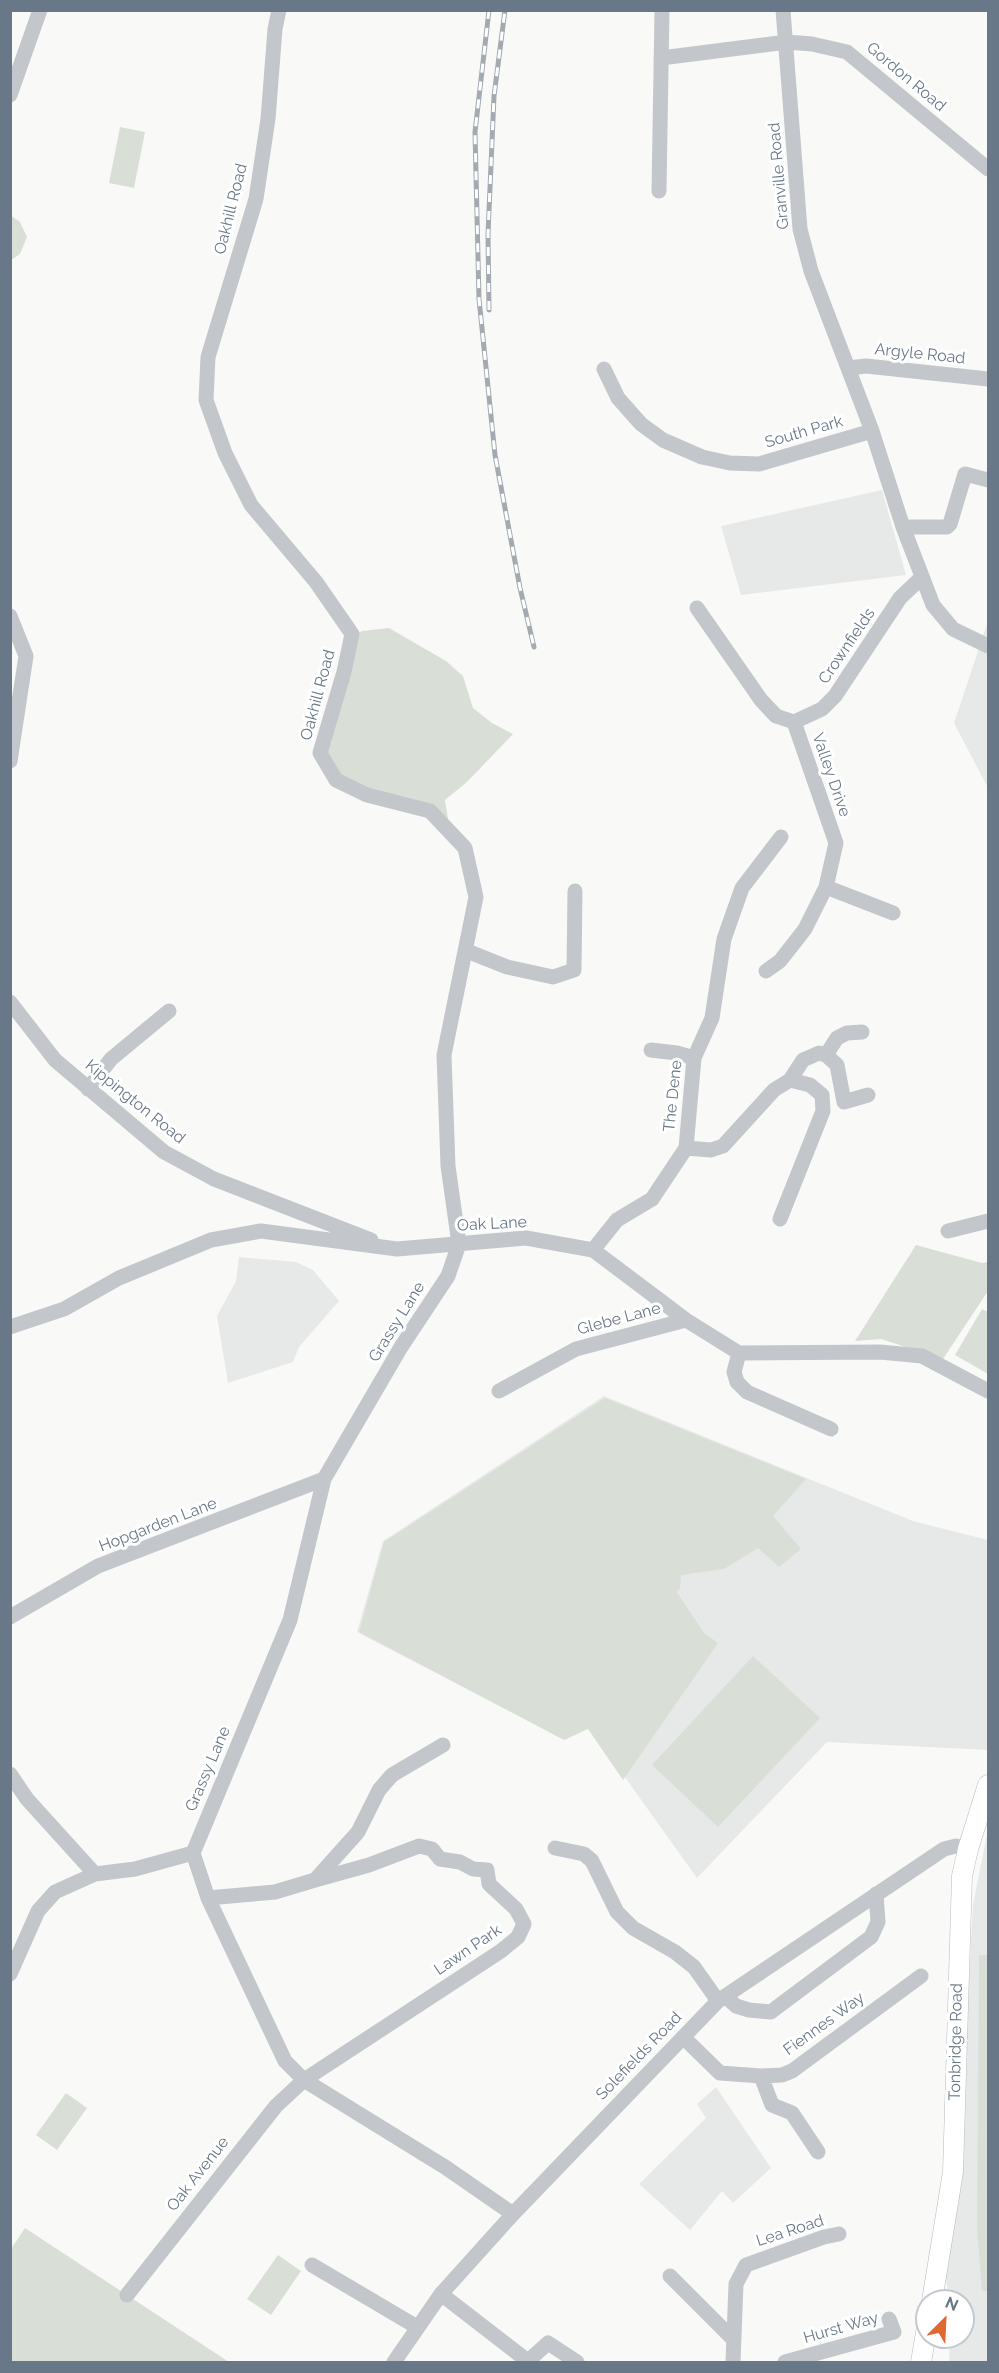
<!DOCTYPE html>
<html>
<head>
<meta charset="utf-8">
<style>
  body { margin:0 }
  #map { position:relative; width:999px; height:2373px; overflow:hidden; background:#f9faf8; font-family:Raleway,sans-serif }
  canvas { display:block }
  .frame { position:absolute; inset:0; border:12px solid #697888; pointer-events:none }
  .north { position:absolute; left:915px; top:2289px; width:60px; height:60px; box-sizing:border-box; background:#fff; border:2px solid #c3c9cf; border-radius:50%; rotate:24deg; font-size:16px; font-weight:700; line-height:24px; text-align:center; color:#697888 }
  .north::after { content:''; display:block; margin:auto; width:21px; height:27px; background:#e06831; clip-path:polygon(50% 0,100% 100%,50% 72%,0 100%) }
</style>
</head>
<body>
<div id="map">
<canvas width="999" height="2373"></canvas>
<div class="frame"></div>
<div class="north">N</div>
</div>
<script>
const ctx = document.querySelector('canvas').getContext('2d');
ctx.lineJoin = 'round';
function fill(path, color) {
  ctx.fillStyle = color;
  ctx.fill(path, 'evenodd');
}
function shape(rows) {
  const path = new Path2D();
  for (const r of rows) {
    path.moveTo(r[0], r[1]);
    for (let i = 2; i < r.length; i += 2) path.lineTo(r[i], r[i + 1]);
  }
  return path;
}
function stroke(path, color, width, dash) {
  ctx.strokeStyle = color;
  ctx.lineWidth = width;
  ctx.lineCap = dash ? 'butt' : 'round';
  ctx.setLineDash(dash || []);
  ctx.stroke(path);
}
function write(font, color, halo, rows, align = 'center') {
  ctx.font = font + ' Raleway,sans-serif';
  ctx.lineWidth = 6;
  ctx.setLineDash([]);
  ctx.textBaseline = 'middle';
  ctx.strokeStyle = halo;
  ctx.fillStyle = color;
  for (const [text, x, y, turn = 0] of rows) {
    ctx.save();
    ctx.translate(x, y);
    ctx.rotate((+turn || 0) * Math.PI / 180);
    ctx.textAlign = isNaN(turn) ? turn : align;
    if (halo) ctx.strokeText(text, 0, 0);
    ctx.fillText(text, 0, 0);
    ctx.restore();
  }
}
const built = shape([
  [882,490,906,575,741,595,721,526],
  [988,621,988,788,954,723],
  [239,1257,296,1262,313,1270,339,1301,299,1347,293,1362,228,1383,217,1316,236,1281],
  [604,1396,913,1521,988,1540,988,1750,827,1742,697,1878,589,1727,565,1740,357,1632,383,1541],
  [988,1830,988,2362,949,2362,950,2337,963,2337,963,2301,950,2301,944,2270,959,2172,973,1904],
  [716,2087,771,2168,733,2203,722,2191,690,2230,639,2184,706,2118,697,2104]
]);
const green = shape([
  [120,127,145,132,134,188,109,183],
  [10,215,20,222,27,237,20,254,11,260],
  [389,628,446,661,463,676,473,708,492,723,513,734,467,782,445,800,449,825,431,811,338,782,322,753,352,636,362,631],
  [916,1245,982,1263,988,1262,988,1291,943,1359,881,1339,855,1341],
  [982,1309,988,1312,988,1374,955,1355],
  [605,1398,806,1479,773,1516,801,1549,779,1567,758,1548,724,1569,681,1575,680,1589,676,1591,704,1633,718,1643,623,1780,588,1729,564,1740,359,1632,384,1542],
  [753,1656,820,1718,718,1827,652,1765],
  [979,1955,988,1955,988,2291,982,2291,977,2228],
  [66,2093,87,2108,57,2150,36,2135],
  [25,2228,229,2362,11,2362,11,2249],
  [278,2255,301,2271,271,2315,247,2299]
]);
const minor = shape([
  [279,10,275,29,268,119,256,199,208,357,206,400,225,453,251,505,316,582,352,634,344,672,320,753,336,780,367,795,430,811,465,848,476,897,444,1055,448,1166,459,1244,448,1276,401,1347,324,1479,290,1620,193,1853,208,1898,285,2061,304,2080,445,2167,513,2214],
  [783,10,800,229,811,271,872,431,903,527,933,605,953,629,988,646],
  [661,58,787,42,812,44,847,52,988,169],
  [10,95,40,10],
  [659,191,662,10],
  [848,368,866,366,988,379],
  [604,369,618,398,641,424,663,440,702,457,730,463,759,464,872,431],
  [903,527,947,527,950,524,965,474,988,480],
  [697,608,761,700,776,716,794,722,836,843,826,887,805,929,780,961,766,971],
  [10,616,26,656,10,761],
  [794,722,822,709,835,696,900,598,921,578],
  [826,887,893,913],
  [467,951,507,967,553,977,574,970,575,891],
  [10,1002,55,1060,164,1152,214,1179,371,1240],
  [651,1050,677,1053,694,1058],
  [826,1055,837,1038,847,1033,862,1032],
  [790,1080,803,1060,819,1053,826,1055,837,1065,844,1102,868,1095],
  [88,1089,111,1059,169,1011],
  [686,1148,711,1150,723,1146,774,1090,790,1080,810,1085,822,1095,823,1111,780,1219],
  [948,1231,988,1221],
  [593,1250,617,1220,652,1199,686,1148,694,1058,712,1018,724,939,742,888,781,837],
  [10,1327,64,1309,119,1278,211,1240,261,1231,397,1249,526,1238,593,1250,686,1320,739,1353,880,1352,922,1356,988,1391],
  [739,1353,734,1372,737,1382,747,1392,831,1429],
  [499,1391,576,1349,686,1320],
  [10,1617,98,1566,324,1479],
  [10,1774,27,1799,95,1874],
  [555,1848,584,1854,592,1861,617,1912,633,1928,675,1952,694,1967,718,2001],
  [208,1898,275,1892,315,1880,358,1832,379,1790,392,1775,443,1745],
  [10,1974,38,1911,55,1892,95,1874,135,1869,193,1853],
  [725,1996,736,2006,749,2010,771,2012,776,2008,871,1937,878,1922,876,1894],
  [683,2037,720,2073,761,2076,782,2075,792,2071,921,1976],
  [761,2076,772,2105,792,2113,818,2152],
  [312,2265,417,2327],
  [670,2276,734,2340],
  [441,2294,529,2362],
  [127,2295,276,2106,304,2080,501,1951,518,1937,524,1924,516,1909,489,1884,487,1870,473,1869,460,1862,440,1859,432,1849,419,1846,369,1865,315,1880],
  [528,2361,548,2343,577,2362],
  [394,2362,441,2294,513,2214,718,2001,944,1849,956,1846,968,1849],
  [733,2362,736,2284,746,2265,824,2237,839,2234],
  [785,2362,894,2332,889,2319]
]);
const major = shape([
  [932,2301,953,2172,962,1876,968,1849,988,1785],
  [921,2362,927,2327]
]);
const rail = shape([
  [489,10,475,132,479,299,495,455,520,588,534,647],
  [489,310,488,234,494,96,505,10]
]);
const streetNames = [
  ["Gordon Road",906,77,40],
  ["Granville Road",779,176,-95],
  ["Oakhill Road",231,209,-76],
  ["Argyle Road",920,354,6],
  ["South Park",804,432,-16],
  ["Crownfields",847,646,-56],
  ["Oakhill Road",318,695,-75],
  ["Valley Drive",831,775,71],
  ["The Dene",673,1096,-84],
  ["Kippington Road",135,1102,39],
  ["Oak Lane",492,1224,-3],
  ["Glebe Lane",619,1319,-15],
  ["Grassy Lane",397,1322,-58],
  ["Hopgarden Lane",158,1525,-21],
  ["Grassy Lane",208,1769,-67],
  ["Lawn Park",468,1950,-34],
  ["Fiennes Way",824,2024,-36],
  ["Tonbridge Road",956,2042,-89],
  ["Solefields Road",639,2056,-46],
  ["Oak Avenue",198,2174,-52],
  ["Lea Road",790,2231,-18],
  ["Hurst Way",841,2328,-16]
];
fill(built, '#e7e9e9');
fill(green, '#d9dfd7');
stroke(major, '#b7bbbf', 21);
stroke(minor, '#c3c7cb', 15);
stroke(major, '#fff', 20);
stroke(rail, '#a4aab1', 5);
stroke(rail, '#fff', 3, [9]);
write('16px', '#697888', '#fff', streetNames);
</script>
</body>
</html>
